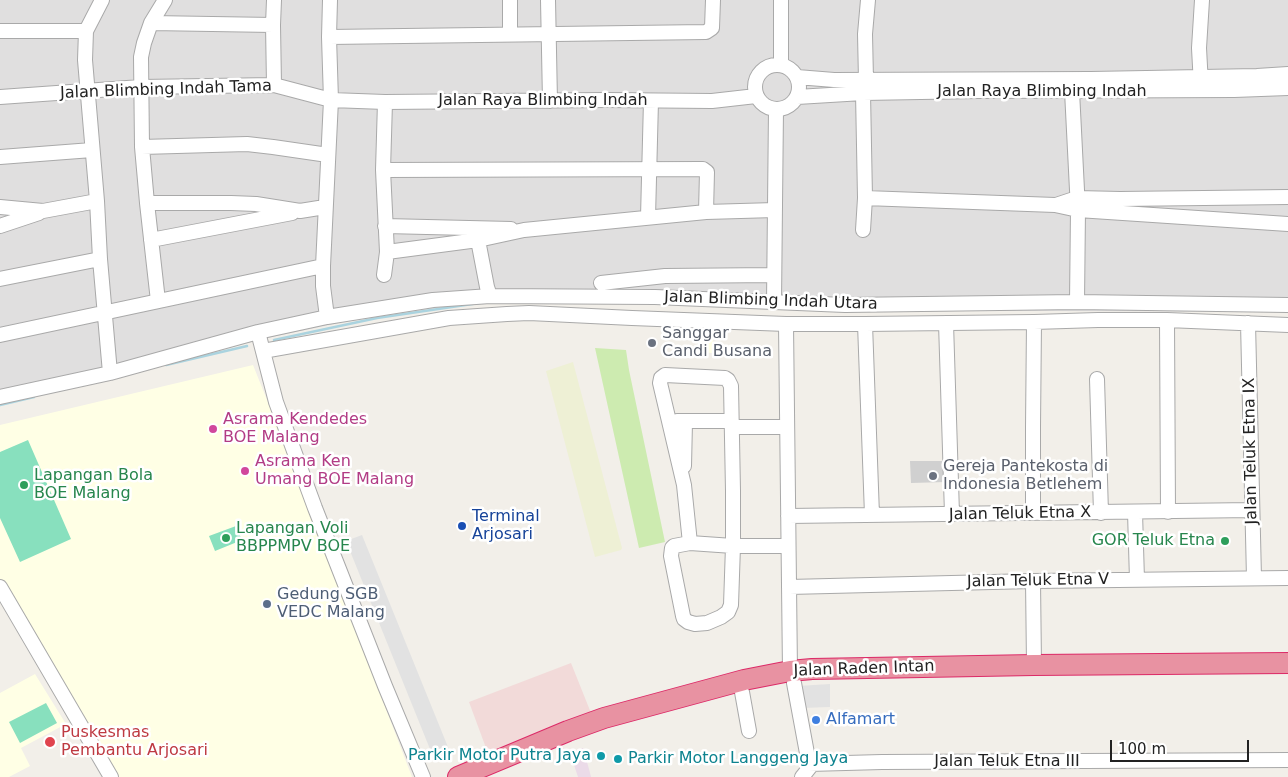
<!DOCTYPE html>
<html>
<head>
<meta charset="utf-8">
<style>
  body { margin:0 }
  #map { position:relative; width:1288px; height:777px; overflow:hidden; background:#f2efe9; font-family:"DejaVu Sans",sans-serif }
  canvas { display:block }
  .scale { position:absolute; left:1110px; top:740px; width:139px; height:22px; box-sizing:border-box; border:2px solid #222; border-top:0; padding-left:6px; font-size:15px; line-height:18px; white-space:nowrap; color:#222; -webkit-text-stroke:4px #fff; paint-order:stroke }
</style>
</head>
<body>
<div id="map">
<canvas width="1288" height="777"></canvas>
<div class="scale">100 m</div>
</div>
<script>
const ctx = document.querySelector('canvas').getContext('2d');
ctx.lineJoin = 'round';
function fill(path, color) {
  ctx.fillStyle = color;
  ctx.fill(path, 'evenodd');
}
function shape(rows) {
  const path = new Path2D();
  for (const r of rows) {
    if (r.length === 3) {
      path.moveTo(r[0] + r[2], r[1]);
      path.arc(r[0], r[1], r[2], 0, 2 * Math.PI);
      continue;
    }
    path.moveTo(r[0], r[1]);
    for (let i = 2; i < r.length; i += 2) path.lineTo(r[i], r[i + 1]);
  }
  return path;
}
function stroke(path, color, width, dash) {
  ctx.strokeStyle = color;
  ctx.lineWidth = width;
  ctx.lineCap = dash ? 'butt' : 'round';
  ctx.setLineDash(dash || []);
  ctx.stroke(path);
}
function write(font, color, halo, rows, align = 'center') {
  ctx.font = font + ' "DejaVu Sans",sans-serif';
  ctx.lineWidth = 5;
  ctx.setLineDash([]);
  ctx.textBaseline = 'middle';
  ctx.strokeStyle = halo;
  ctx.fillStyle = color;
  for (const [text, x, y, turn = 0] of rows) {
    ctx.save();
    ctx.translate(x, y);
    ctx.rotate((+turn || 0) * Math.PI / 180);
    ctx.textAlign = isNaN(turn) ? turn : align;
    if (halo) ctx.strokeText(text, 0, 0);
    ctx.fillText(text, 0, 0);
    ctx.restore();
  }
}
const residential = shape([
  [0,0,1288,0,1288,312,820,310,635,300,508,302,387,313,272,337,0,401]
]);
const commercial = shape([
  [571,663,591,713,489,756,469,702]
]);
const industrial = shape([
  [583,748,589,769,591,777,578,777,570,753]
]);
const education = shape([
  [700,327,714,327,712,353,699,352],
  [253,365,275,420,412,777,115,777,0,583,0,425],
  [35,674,66,724,21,748,30,766,9,777,0,777,0,693]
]);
const religious = shape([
  [910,461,945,461,946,482,911,483]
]);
const farmland = shape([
  [573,362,622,548,621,550,595,557,546,371]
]);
const grass = shape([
  [595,348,626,350,629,370,665,542,639,548]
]);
const pitch = shape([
  [28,440,71,539,20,562,0,518,0,452],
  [236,526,242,540,215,551,209,536],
  [46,703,57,723,20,743,9,722]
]);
const parking = shape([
  [362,535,450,752,434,759,346,541],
  [830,684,830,707,801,708,798,686]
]);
const stream = shape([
  [274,340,377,318,479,303],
  [166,365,247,346],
  [0,405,34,397]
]);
const minor = shape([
  [102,0,86,31,85,60,97,201,100,259,110,373],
  [510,0,510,34],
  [548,0,550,101],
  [151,23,273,25],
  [0,31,86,31],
  [329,37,706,32,712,28,713,0],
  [777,87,22],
  [781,65,781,0],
  [797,77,834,80,1091,79,1257,76,1288,74],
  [866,80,865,34,868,0],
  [274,85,273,25,274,0],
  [1201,85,1199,48,1202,0],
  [1072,91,1078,210,1077,302],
  [863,93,865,198,863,230],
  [0,97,141,87,274,85,331,100,385,102,606,100,712,101,756,96],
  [797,97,863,93,978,91,1234,90,1288,88],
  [142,147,247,144,273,147,328,155],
  [0,157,92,150],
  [383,170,703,169,707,172,706,212],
  [865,198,1055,205,1078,210,1288,224],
  [147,203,231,203,256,204,300,211,325,207],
  [1056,205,1077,198,1120,199,1288,197],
  [0,207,43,211,97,201],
  [648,217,651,101],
  [0,226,39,213],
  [385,226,511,229],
  [151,240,292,213],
  [478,240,487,287,490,296],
  [387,252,478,240,524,230,706,212,775,210],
  [384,275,387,252,383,170,385,102],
  [0,279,100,259],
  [601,283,665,276,773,275],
  [158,301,147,203,142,147,141,57,144,43,151,23,165,0],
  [774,302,776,109],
  [327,317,323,286,323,266,331,100,329,37,330,0],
  [1167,320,1168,512],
  [946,323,952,514],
  [1248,323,1254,578],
  [786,324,790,671],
  [865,324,872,515],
  [258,332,276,402,315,508,385,686,423,777],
  [0,335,323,266],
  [263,351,449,318,507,314,529,313,632,318,786,324,865,324,1034,322,1098,320,1167,320,1288,325],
  [1097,379,1101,513],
  [0,397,110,373,258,332,327,317,433,300,490,296,655,297,845,305,1077,302,1288,305],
  [677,421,732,421],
  [732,427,787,427],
  [684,466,685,422],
  [1033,512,1033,427,1034,322],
  [1135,512,1137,580],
  [788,516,1252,510],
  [690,543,684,485,660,383,661,378,665,375,725,378,728,380,731,386,733,491,733,546,731,605,728,612,721,617,707,623,695,624,688,622,684,619,683,616,671,556,672,548,674,546,690,543,733,546,788,546],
  [1033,581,1034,665],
  [0,587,111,777],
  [789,587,1033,581,1288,578],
  [794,683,809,764,882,762,1288,760],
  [742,692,749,731],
  [802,777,810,767]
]);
const highway = shape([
  [458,777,568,731,604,718,744,680,790,671,812,669,1034,665,1288,663]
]);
const markers = [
  [652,343,5,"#6b7280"],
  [213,429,5,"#d1479c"],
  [245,471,5,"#d1479c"],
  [933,476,5,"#6b7280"],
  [24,485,5,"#2e9e5b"],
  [462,526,5,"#1a4fb4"],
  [226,538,5,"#2e9e5b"],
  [1225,541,5,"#2e9e5b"],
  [267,604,5,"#5c6f8a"],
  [816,720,5,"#3f7fe0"],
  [50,742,6,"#e0444e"],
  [601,756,5,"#0f9aa8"],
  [618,759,5,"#0f9aa8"]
];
const streetNames = [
  ["Jalan Blimbing Indah Tama",166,90,-2],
  ["Jalan Raya Blimbing Indah",1042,92],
  ["Jalan Raya Blimbing Indah",543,101],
  ["Jalan Blimbing Indah Utara",771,301,2],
  ["Jalan Teluk Etna IX",1251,451,-91],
  ["Jalan Teluk Etna X",1020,514,-1],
  ["Jalan Teluk Etna V",1038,581,-1],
  ["Jalan Raden Intan",864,669,-2],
  ["Jalan Teluk Etna III",1007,762]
];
const worshipNames = [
  ["Sanggar",662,334],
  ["Candi Busana",662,352],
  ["Gereja Pantekosta di",943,467],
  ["Indonesia Betlehem",943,485]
];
const hotelNames = [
  ["Asrama Kendedes",223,420],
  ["BOE Malang",223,438],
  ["Asrama Ken",255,462],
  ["Umang BOE Malang",255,480]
];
const leisureNames = [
  ["Lapangan Bola",34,476],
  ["BOE Malang",34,494],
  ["Lapangan Voli",236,529],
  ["BBPPMPV BOE",236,547],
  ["GOR Teluk Etna",1215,541,"right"]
];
const transitNames = [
  ["Terminal",472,517],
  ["Arjosari",472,535]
];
const serviceNames = [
  ["Gedung SGB",277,595],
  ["VEDC Malang",277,613]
];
const shopNames = [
  ["Alfamart",826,720]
];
const healthNames = [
  ["Puskesmas",61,733],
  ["Pembantu Arjosari",61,751]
];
const cultureNames = [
  ["Parkir Motor Putra Jaya",591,756],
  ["Parkir Motor Langgeng Jaya",628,759,"left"]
];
fill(residential, '#e0dfdf');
fill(commercial, '#f2dad9');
fill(industrial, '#ebdbe8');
fill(education, '#ffffe5');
fill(religious, '#d0d0d0');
fill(farmland, '#eef0d5');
fill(grass, '#cdebb0');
fill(pitch, '#88e0be');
fill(parking, '#e2e2e2');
stroke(stream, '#aad3df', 2.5);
stroke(minor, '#a9a9a9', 16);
stroke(highway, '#dc2a67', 22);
stroke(minor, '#fff', 14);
stroke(highway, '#e892a2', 20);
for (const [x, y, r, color] of markers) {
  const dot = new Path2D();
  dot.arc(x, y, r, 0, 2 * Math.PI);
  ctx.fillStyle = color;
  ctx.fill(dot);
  stroke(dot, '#fff', 2);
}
write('16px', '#222', '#fff', streetNames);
write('16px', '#5b616d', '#fff', worshipNames, 'left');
write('16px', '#b23c85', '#fff', hotelNames, 'left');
write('16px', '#27864d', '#fff', leisureNames, 'left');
write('16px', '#164399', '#fff', transitNames, 'left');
write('16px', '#4e5e75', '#fff', serviceNames, 'left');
write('16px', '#366cbe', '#fff', shopNames, 'left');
write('16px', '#be3a42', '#fff', healthNames, 'left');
write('16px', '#0d838f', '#fff', cultureNames, 'right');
</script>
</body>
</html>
